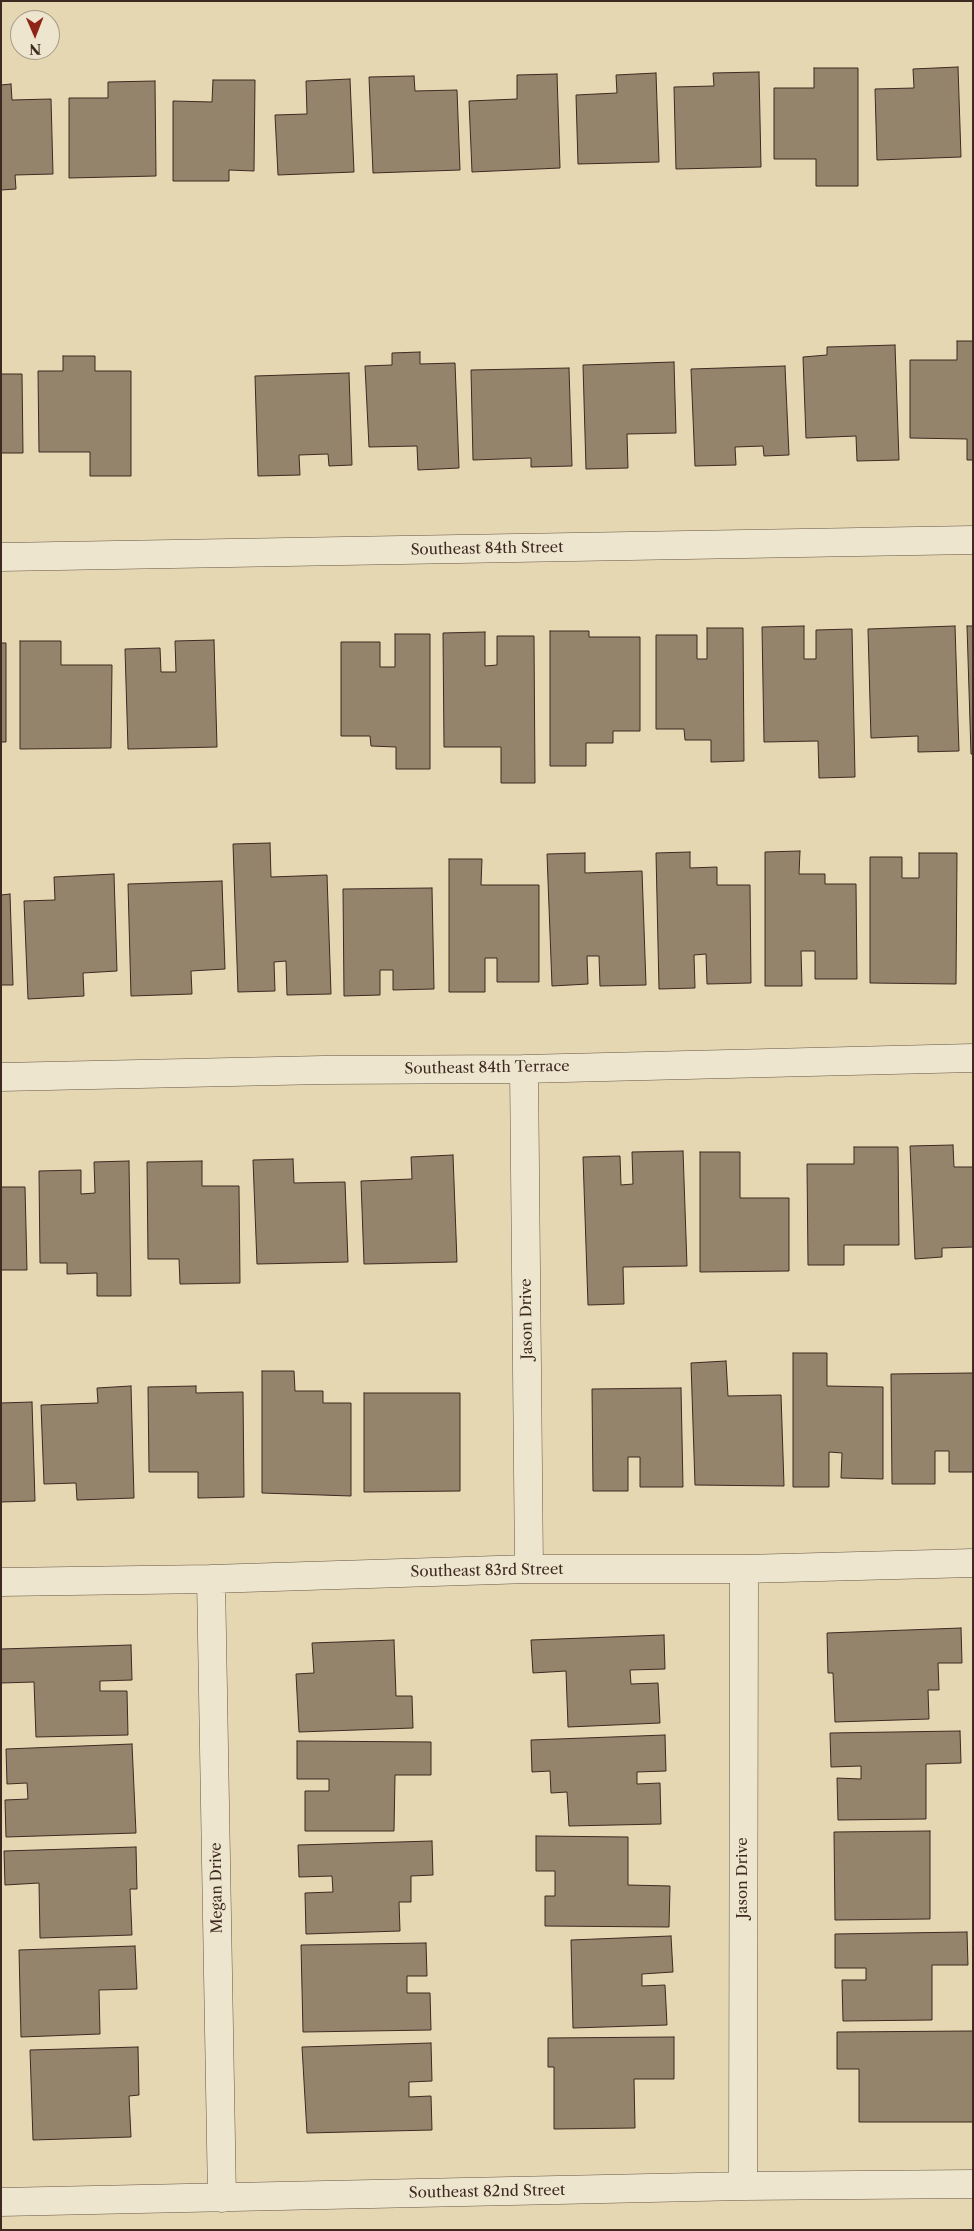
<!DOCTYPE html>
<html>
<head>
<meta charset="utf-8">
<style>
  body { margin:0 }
  #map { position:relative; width:974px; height:2231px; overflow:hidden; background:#e4d7b2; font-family:"Libre Caslon Text",serif }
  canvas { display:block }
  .frame { position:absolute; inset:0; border:2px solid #3e2a21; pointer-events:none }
  .north { position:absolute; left:10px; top:10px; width:50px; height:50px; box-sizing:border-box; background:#ede5cd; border:1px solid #a79a88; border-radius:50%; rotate:179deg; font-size:14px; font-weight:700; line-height:20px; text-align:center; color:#3e2a21 }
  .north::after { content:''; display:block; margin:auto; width:18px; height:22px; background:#8f2418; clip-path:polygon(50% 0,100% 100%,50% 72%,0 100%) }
</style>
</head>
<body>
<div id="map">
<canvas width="974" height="2231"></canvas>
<div class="frame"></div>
<div class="north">N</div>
</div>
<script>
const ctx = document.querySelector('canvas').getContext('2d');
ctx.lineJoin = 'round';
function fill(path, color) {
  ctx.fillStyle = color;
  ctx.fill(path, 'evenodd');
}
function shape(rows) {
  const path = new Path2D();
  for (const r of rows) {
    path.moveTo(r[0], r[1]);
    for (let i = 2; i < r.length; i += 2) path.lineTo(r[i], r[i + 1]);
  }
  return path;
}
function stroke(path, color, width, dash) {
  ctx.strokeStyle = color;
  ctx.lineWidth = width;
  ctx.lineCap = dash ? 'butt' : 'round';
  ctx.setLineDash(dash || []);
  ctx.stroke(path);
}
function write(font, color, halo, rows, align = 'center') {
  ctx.font = font + ' "Libre Caslon Text",serif';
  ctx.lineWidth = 5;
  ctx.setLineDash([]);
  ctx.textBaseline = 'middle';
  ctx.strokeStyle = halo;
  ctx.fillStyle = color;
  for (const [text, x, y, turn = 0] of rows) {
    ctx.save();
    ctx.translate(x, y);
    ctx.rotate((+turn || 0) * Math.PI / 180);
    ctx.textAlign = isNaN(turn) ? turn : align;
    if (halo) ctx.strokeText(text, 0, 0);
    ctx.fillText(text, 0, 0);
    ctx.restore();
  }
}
const building = shape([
  [958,67,961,157,877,160,875,89,914,88,913,69,958,67],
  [814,68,858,68,858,186,816,186,816,159,774,159,774,88,814,88,814,68],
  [759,72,761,167,676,169,674,87,714,86,713,73,759,72],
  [656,73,659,162,578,164,576,95,617,93,616,75,656,73],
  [557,74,560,168,472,172,469,101,517,99,517,75,557,74],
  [414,76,415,91,457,90,460,170,373,173,369,77,414,76],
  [350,79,354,172,278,175,275,115,307,114,306,81,350,79],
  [213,80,255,80,254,171,229,170,229,181,173,181,173,101,212,102,213,80],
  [155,81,156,176,69,178,69,98,108,98,108,82,155,81],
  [11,84,12,100,51,99,53,174,15,175,16,189,1,190,1,85,11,84],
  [957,341,973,341,973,460,967,460,967,439,910,438,910,360,957,360,957,341],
  [895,345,899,460,857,461,856,436,806,438,803,357,827,355,827,347,895,345],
  [420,352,420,364,455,363,459,468,418,470,417,446,369,447,365,366,392,365,392,353,420,352],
  [63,356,95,356,95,371,131,371,131,476,90,476,90,452,39,452,38,371,63,371,63,356],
  [674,362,676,433,627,434,628,468,586,469,583,365,674,362],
  [785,366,789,455,764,456,763,446,735,447,736,465,695,466,691,369,785,366],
  [569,368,572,466,531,467,531,458,473,460,471,370,569,368],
  [349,373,352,465,329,466,328,454,299,455,300,475,258,476,255,376,349,373],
  [1,374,22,374,23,453,1,453,1,374],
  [804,626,804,659,816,659,816,630,852,629,855,777,819,778,818,741,764,742,762,627,804,626],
  [955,626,959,751,918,752,918,736,871,738,868,629,955,626],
  [967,626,973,626,973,754,971,754,967,626],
  [707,628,743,628,744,761,711,762,711,740,685,740,684,729,656,729,656,635,697,635,697,659,707,659,707,628],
  [550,631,589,631,589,637,640,637,640,731,613,731,613,743,586,743,586,766,550,766,550,631],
  [485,632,485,666,497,665,497,636,534,636,535,783,501,783,501,747,444,747,443,633,485,632],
  [395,634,430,634,430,769,396,769,396,747,371,746,370,736,341,736,341,642,380,642,380,667,395,667,395,634],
  [214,640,217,747,128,749,125,649,160,648,161,672,176,672,175,641,214,640],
  [20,641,61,641,61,665,112,665,111,748,20,749,20,641],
  [1,643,6,643,6,742,1,742,1,643],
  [270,843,271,877,327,875,331,994,287,995,286,961,274,962,275,991,238,992,233,844,270,843],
  [800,851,799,874,825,874,825,884,856,884,857,979,815,979,815,951,801,951,802,986,765,986,765,852,800,851],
  [690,852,690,868,717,867,717,885,750,885,751,983,707,984,706,954,694,955,695,988,659,989,656,853,690,852],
  [585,853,585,873,642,871,646,985,600,986,599,956,587,956,588,984,552,986,547,854,585,853],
  [919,853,957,853,956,984,870,983,870,857,902,857,902,878,919,878,919,853],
  [449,859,482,859,481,885,539,885,539,982,497,982,497,958,485,958,485,992,449,992,449,859],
  [114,874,117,971,83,973,84,996,28,999,24,901,55,900,54,877,114,874],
  [222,881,225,969,191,971,192,994,131,996,128,884,222,881],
  [432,888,434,989,393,990,393,970,380,970,380,995,344,996,343,889,432,888],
  [10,894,13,985,1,985,1,895,10,894],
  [953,1145,954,1167,973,1167,973,1247,942,1248,942,1257,915,1259,910,1146,953,1145],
  [854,1147,898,1147,899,1245,844,1245,844,1265,808,1265,807,1164,854,1164,854,1147],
  [683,1151,687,1266,623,1267,624,1304,588,1305,583,1157,620,1156,621,1185,633,1184,632,1152,683,1151],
  [700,1152,740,1152,740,1198,789,1198,789,1271,700,1272,700,1152],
  [453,1155,457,1262,364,1264,361,1181,412,1179,411,1157,453,1155],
  [293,1159,294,1183,345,1182,348,1262,257,1264,253,1160,293,1159],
  [129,1161,131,1296,97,1296,97,1273,67,1274,67,1263,40,1263,39,1171,81,1170,81,1194,95,1193,94,1162,129,1161],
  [202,1161,202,1186,239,1186,240,1283,180,1284,179,1259,148,1259,147,1162,202,1161],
  [1,1187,25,1187,27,1270,1,1270,1,1187],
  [793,1353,827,1353,827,1386,883,1387,883,1479,841,1478,842,1453,829,1452,829,1487,793,1487,793,1353],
  [726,1361,728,1396,781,1395,784,1486,695,1485,691,1363,726,1361],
  [262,1371,294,1371,295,1391,323,1391,323,1403,351,1403,351,1496,262,1493,262,1371],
  [973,1373,973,1472,949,1472,949,1451,935,1451,935,1484,892,1484,891,1374,973,1373],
  [131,1386,134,1498,77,1500,76,1483,44,1484,41,1405,98,1403,97,1388,131,1386],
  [196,1386,196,1393,243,1392,244,1497,198,1498,198,1472,149,1472,148,1387,196,1386],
  [681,1388,683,1487,640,1487,640,1457,628,1457,628,1491,593,1491,592,1389,681,1388],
  [364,1393,460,1393,460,1491,364,1492,364,1393],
  [32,1402,35,1501,1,1502,1,1403,32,1402],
  [961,1628,962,1663,938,1663,939,1690,928,1690,929,1719,835,1722,833,1673,828,1673,827,1633,961,1628],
  [664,1635,665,1669,630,1670,631,1684,658,1683,660,1723,568,1727,566,1671,533,1673,531,1640,664,1635],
  [394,1640,396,1696,412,1696,413,1728,299,1732,296,1674,314,1673,312,1643,394,1640],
  [131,1645,132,1680,100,1681,100,1691,127,1691,128,1735,36,1737,34,1682,1,1683,1,1649,131,1645],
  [960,1731,961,1763,926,1764,926,1819,838,1820,837,1778,861,1779,861,1766,831,1767,830,1733,960,1731],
  [665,1735,666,1771,637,1772,637,1784,660,1783,661,1824,569,1826,567,1792,551,1793,550,1771,532,1772,531,1740,665,1735],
  [297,1741,431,1742,431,1775,395,1775,394,1831,305,1831,305,1791,329,1791,329,1779,297,1779,297,1741],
  [132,1744,136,1833,6,1837,5,1800,28,1799,27,1783,7,1784,6,1749,132,1744],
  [930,1831,930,1919,835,1920,834,1832,930,1831],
  [536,1836,628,1837,628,1885,670,1886,669,1927,545,1926,545,1896,555,1896,555,1871,536,1871,536,1836],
  [432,1841,433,1875,411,1876,411,1902,399,1902,400,1931,306,1934,305,1893,333,1892,332,1876,299,1877,298,1845,432,1841],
  [136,1847,137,1889,130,1889,132,1935,40,1938,39,1883,5,1885,4,1851,136,1847],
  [967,1932,968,1965,932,1965,932,2020,843,2021,842,1980,866,1980,866,1968,835,1968,835,1934,967,1932],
  [671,1936,673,1972,642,1974,642,1986,665,1985,667,2025,573,2028,571,1940,671,1936],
  [426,1943,427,1976,407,1976,407,1993,430,1993,431,2030,303,2032,301,1945,426,1943],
  [135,1946,137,1989,99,1990,100,2034,21,2037,19,1950,135,1946],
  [973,2031,973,2122,859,2122,859,2069,837,2069,837,2032,973,2031],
  [674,2037,674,2079,634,2079,635,2128,554,2129,554,2067,548,2067,548,2038,674,2037],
  [431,2043,432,2081,409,2082,409,2097,431,2096,432,2130,307,2133,302,2047,431,2043],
  [138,2047,139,2095,129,2096,131,2137,33,2140,30,2050,138,2047]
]);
const minor = shape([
  [1,557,973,540],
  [524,1069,529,1569],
  [1,1077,323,1070,524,1069,973,1058],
  [211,1579,222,2198],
  [1,1582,211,1579,529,1569,744,1569,973,1563],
  [743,2186,744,1569],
  [1,2202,743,2186,973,2184]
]);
const streetNames = [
  ["Southeast 84th Street",487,549,-1],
  ["Southeast 84th Terrace",487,1068,-1],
  ["Jason Drive",527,1319,-91],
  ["Southeast 83rd Street",487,1571,-1],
  ["Jason Drive",743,1878,-90],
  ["Megan Drive",217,1888,-91],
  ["Southeast 82nd Street",487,2192,-1]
];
fill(building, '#94846c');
stroke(building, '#3e2a21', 1);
stroke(minor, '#685545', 29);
stroke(minor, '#ede5cd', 28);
write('15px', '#3e2a21', '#ede5cd', streetNames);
</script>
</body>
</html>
